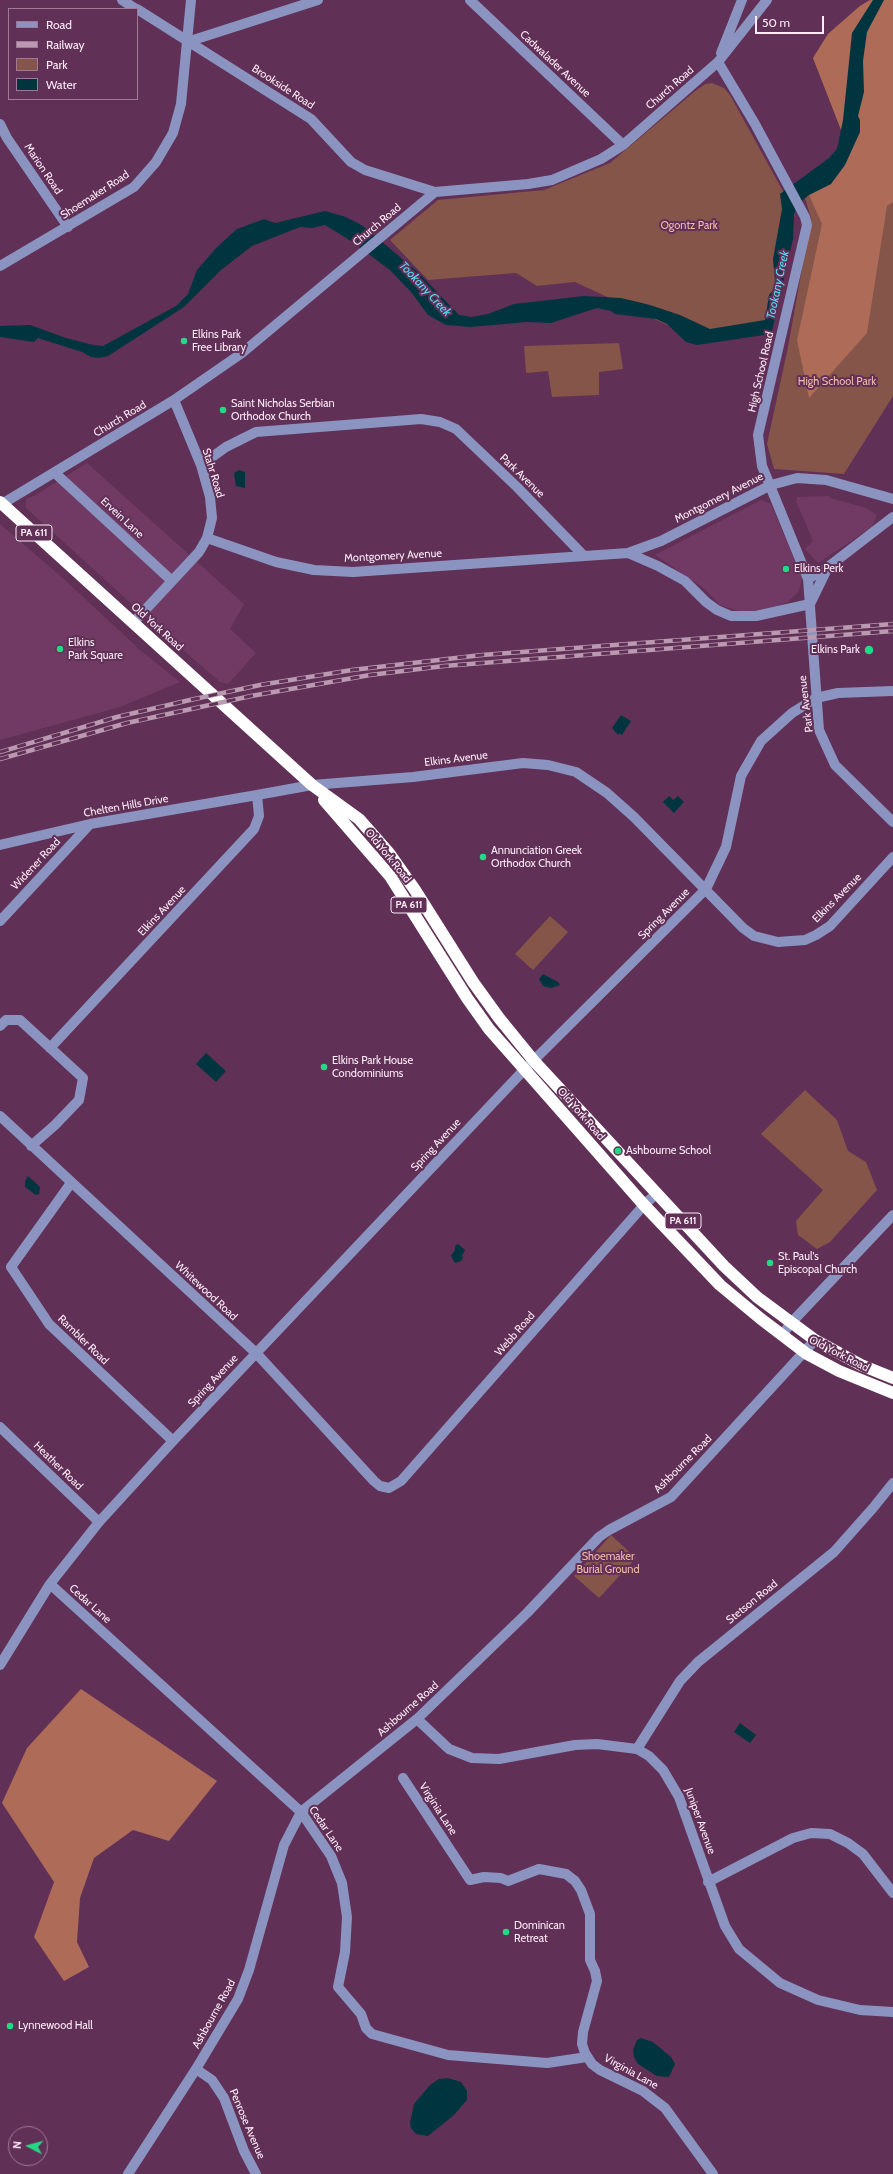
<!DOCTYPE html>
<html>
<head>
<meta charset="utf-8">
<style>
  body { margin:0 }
  #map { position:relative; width:893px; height:2174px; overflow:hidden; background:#613056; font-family:Cabin,sans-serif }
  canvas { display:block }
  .legend { position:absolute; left:8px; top:8px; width:130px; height:92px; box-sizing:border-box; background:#613056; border:1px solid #9f7a96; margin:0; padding:5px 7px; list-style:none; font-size:12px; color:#fceaf7 }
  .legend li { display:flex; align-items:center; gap:8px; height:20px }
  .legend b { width:20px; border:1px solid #9f7a96 }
  .north { position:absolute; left:8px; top:2126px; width:40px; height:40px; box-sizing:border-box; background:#613056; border:1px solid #9f7a96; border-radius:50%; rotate:276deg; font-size:11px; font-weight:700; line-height:16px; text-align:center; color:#fceaf7 }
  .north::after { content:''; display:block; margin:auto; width:14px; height:18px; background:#25d886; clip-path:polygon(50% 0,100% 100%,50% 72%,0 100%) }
  .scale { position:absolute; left:755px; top:16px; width:69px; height:18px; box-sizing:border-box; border:2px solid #fceaf7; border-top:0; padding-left:5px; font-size:12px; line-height:14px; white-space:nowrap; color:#fceaf7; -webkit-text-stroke:3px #613056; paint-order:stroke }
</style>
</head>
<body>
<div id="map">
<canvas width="893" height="2174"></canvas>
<ul class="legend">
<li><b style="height:5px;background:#8b94c1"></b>Road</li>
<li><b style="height:5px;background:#b99ab1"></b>Railway</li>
<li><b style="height:11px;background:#845548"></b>Park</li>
<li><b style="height:11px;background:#003540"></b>Water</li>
</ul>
<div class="north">N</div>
<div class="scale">50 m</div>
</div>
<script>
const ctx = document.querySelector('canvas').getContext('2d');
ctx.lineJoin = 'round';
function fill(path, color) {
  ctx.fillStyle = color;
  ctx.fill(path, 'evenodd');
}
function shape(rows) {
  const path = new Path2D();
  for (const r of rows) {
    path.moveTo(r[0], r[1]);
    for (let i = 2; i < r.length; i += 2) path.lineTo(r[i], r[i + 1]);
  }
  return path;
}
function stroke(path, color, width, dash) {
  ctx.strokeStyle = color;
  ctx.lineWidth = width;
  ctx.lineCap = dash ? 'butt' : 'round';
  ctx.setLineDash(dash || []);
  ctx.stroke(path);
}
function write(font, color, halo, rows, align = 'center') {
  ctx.font = font + ' Cabin,sans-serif';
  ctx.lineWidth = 4;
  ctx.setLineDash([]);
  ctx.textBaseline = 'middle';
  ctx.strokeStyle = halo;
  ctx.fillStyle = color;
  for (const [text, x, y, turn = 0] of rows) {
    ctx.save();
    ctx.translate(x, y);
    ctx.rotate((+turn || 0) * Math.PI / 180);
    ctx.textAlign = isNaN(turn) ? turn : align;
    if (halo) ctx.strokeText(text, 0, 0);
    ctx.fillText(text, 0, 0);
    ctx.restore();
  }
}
const built = shape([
  [87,463,244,604,230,629,256,653,228,684,220,682,165,634,26,508,26,499,36,495],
  [829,496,830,498,866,508,877,515,872,527,818,563,805,549,813,541,796,501,797,497],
  [761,500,771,504,802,578,799,591,788,602,766,611,745,613,720,605,705,589,655,555],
  [0,524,65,580,140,650,180,682,120,707,0,740]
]);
const green = shape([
  [871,0,893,0,893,396,844,474,774,469,767,444,788,347,811,218,804,195,845,140,813,58,828,34,860,6],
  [712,83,724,88,730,95,795,213,772,323,725,335,676,329,575,282,537,286,516,273,428,280,390,240,438,200,544,190,610,163,694,92,705,84],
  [619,343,623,369,599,372,599,395,552,397,548,371,526,373,524,346],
  [550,916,568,932,533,970,515,954],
  [805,1090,837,1120,848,1151,866,1162,877,1190,830,1242,817,1249,798,1235,796,1221,823,1190,761,1134],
  [611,1535,636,1558,599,1598,574,1576]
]);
const forest = shape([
  [870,0,893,0,893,202,887,206,867,333,809,398,797,340,822,224,809,195,831,184,845,140,813,58,828,34,860,6],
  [81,1689,217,1781,169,1841,133,1830,94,1858,80,1898,77,1942,89,1967,64,1981,34,1937,54,1882,2,1803,27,1748]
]);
const water = shape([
  [873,0,884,0,867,32,863,61,864,92,858,116,860,120,860,132,845,165,831,184,809,195,797,205,794,216,793,239,775,319,772,331,764,335,697,345,686,342,667,324,656,319,615,314,611,311,597,308,551,323,527,322,470,327,446,325,428,315,411,292,390,270,351,241,325,225,312,228,300,227,252,246,221,270,184,307,108,356,99,358,91,357,82,352,38,338,34,342,0,337,0,326,30,325,66,338,93,345,103,346,176,306,188,294,197,270,217,247,237,229,264,219,275,223,325,211,346,217,363,226,419,273,459,315,472,317,488,314,514,304,584,296,621,298,650,305,680,315,710,329,765,320,769,295,774,289,775,281,773,259,782,209,780,194,829,158,837,149,843,120,852,33],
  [239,470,245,472,245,488,236,486,234,473],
  [621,715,631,721,622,735,619,733,618,735,612,728],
  [669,796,673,800,678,796,684,802,674,813,663,802],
  [543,974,558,982,560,985,551,988,543,986,539,979],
  [206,1053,226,1071,216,1082,196,1064],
  [28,1176,40,1187,39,1194,36,1195,25,1187,25,1181],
  [458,1244,465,1250,462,1256,463,1258,461,1261,455,1263,451,1256,455,1250,455,1246],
  [740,1723,756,1735,750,1743,734,1732],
  [641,2038,653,2042,671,2057,675,2064,669,2077,657,2076,638,2064,634,2057,633,2050,637,2040],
  [448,2078,461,2082,467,2091,467,2100,454,2115,428,2136,416,2134,411,2128,410,2123,414,2104,430,2085,439,2079]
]);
const minor = shape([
  [122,0,136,9],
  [470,0,623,145],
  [137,9,311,119,351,162,365,170,435,192],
  [187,42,318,0],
  [721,53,742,0],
  [718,62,755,124,805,217,807,225,758,435,762,466,808,579,819,730,835,765,893,822],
  [0,124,7,138,68,227],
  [0,266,134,187,156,162,173,133,181,104,191,0],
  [201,465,226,447,256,432,421,419,440,422,456,429,517,487,584,556],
  [55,473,172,581],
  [2,504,174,400,242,353,435,192,528,184,552,180,601,159,623,145,718,62,767,0],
  [207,538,276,562,314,570,353,572,628,553,658,566,685,581,706,602,717,610,731,616,756,616,810,604],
  [628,553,661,541,771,485,797,478,826,480,893,499],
  [808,579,828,567,893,517],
  [811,602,828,567],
  [133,623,199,552,207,538,212,518,210,497,201,465,174,400],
  [0,845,90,824,257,795],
  [0,921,90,824],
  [0,1026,6,1020,20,1020,83,1078,79,1100,55,1125,31,1146],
  [50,1048,254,829,259,816,257,795,312,785,413,777,523,763,548,765,576,772,607,793,634,817,743,928,754,936,778,942,805,940,816,935,830,926,893,857],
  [0,1116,256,1353,374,1481,380,1486,389,1488,401,1481,644,1205,657,1193],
  [71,1183,11,1267,49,1324,173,1441],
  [782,1335,791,1323,893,1215],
  [0,1427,99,1522],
  [50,1584,301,1812,331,1856,342,1883,347,1917,345,1952,338,1987,361,2014,366,2028,372,2034,448,2055,547,2063,587,2057],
  [0,1665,50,1584,99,1522,173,1441,524,1070,706,889,726,847,741,776,761,741,792,713,816,698,838,693,893,691],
  [417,1719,449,1749,472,1758,499,1759,575,1745,597,1744,637,1749,649,1756,663,1770,679,1797,725,1926,739,1949,780,1983,818,2000,860,2010,893,2012],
  [637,1749,680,1681,698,1662,834,1552,873,1508,893,1483],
  [403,1778,470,1880,484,1877,501,1878,508,1881,539,1869,566,1874,575,1881,581,1890,590,1914,590,1960,595,1971,597,1981,583,2032,582,2044,585,2053,592,2064,600,2070,643,2091,665,2108,713,2174],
  [708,1882,793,1838,811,1833,830,1834,848,1843,863,1854,893,1893],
  [196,2069,212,2080,224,2098,244,2151,256,2174],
  [128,2174,196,2069,238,1999,249,1970,284,1845,301,1812,417,1719,527,1613,599,1537,609,1530,671,1497,815,1340]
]);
const highway = shape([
  [0,502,312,785,359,819,389,853,415,890,473,982,499,1018,534,1061,724,1266,757,1297,815,1340,861,1365,893,1378],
  [324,800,390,876,467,998,489,1029,644,1205,720,1285,761,1319,807,1354,839,1371,893,1393]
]);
const rail = shape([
  [0,752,117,717,190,700,260,685,352,670,482,655,893,624],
  [0,759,127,723,251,696,370,675,444,666,893,631]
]);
const markers = [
  [184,341,4,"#25d886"],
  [223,410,4,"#25d886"],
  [786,569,4,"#25d886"],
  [60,649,4,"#25d886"],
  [869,650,5,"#25d886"],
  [483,857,4,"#25d886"],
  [324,1067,4,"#25d886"],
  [618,1151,4,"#25d886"],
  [770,1263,4,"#25d886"],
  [506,1932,4,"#25d886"],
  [10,2026,4,"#25d886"]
];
const shields = [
  [34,533,36],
  [409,905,36],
  [683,1221,36]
];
const shieldNames = [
  ["PA 611",34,533],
  ["PA 611",409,905],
  ["PA 611",683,1221]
];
const streetNames = [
  ["Cadwalader Avenue",555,64,43],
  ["Brookside Road",283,87,33],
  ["Church Road",670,88,-41],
  ["Marion Road",43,169,56],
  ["Shoemaker Road",95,195,-33],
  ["Church Road",377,225,-40],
  ["High School Road",761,372,-77],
  ["Church Road",120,419,-31],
  ["Stahr Road",213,473,73],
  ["Park Avenue",522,476,44],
  ["Montgomery Avenue",719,498,-27],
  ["Ervein Lane",122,518,43],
  ["Montgomery Avenue",393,556,-3],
  ["Old York Road",157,627,42],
  ["Park Avenue",806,704,-97],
  ["Elkins Avenue",456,759,-7],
  ["Chelten Hills Drive",126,806,-10],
  ["Old York Road",388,856,51],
  ["Widener Road",36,864,-47],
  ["Elkins Avenue",837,898,-45],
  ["Elkins Avenue",162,911,-47],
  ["Spring Avenue",664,914,-45],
  ["Old York Road",581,1114,49],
  ["Spring Avenue",436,1145,-47],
  ["Whitewood Road",206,1291,43],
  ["Webb Road",515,1334,-49],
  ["Rambler Road",83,1340,44],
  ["Old York Road",839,1354,27],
  ["Spring Avenue",213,1381,-47],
  ["Ashbourne Road",683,1464,-45],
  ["Heather Road",58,1466,44],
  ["Stetson Road",752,1602,-39],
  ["Cedar Lane",90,1604,42],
  ["Ashbourne Road",408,1709,-41],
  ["Virginia Lane",438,1809,57],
  ["Juniper Avenue",700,1821,70],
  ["Cedar Lane",326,1829,56],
  ["Ashbourne Road",214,2014,-61],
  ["Virginia Lane",631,2072,29],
  ["Penrose Avenue",247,2124,67]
];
const parkNames = [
  ["Ogontz Park",689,226],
  ["High School Park",837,382],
  ["Shoemaker",608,1557],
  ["Burial Ground",608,1570]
];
const poiNames = [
  ["Elkins Park",192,335],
  ["Free Library",192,348],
  ["Saint Nicholas Serbian",231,404],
  ["Orthodox Church",231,417],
  ["Elkins Perk",794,569],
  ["Elkins",68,643],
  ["Park Square",68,656],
  ["Elkins Park",860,650,"right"],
  ["Annunciation Greek",491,851],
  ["Orthodox Church",491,864],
  ["Elkins Park House",332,1061],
  ["Condominiums",332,1074],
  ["Ashbourne School",626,1151],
  ["St. Paul's",778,1257],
  ["Episcopal Church",778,1270],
  ["Dominican",514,1926],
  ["Retreat",514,1939],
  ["Lynnewood Hall",18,2026]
];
const waterNames = [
  ["Tookany Creek",778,285,-78],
  ["Tookany Creek",425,289,47]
];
fill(built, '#713a64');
fill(green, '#845548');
fill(forest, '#ae6b58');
fill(water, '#003540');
stroke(minor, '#8b94c1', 10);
stroke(highway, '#fff', 12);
stroke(rail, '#b99ab1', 4.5);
stroke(rail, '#613056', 3, [9]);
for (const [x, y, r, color] of markers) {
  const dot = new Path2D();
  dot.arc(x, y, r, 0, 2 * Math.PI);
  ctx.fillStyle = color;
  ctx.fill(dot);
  stroke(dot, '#613056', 1.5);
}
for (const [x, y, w] of shields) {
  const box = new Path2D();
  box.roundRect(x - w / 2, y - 8, w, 16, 3);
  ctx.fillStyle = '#613056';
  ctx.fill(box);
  stroke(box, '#fceaf7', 1);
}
write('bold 10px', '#fceaf7', null, shieldNames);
write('11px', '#fceaf7', '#613056', streetNames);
write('11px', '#f5baa9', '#613056', parkNames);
write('11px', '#fceaf7', '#613056', poiNames, 'left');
write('italic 12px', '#55daf9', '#613056', waterNames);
</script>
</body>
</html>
